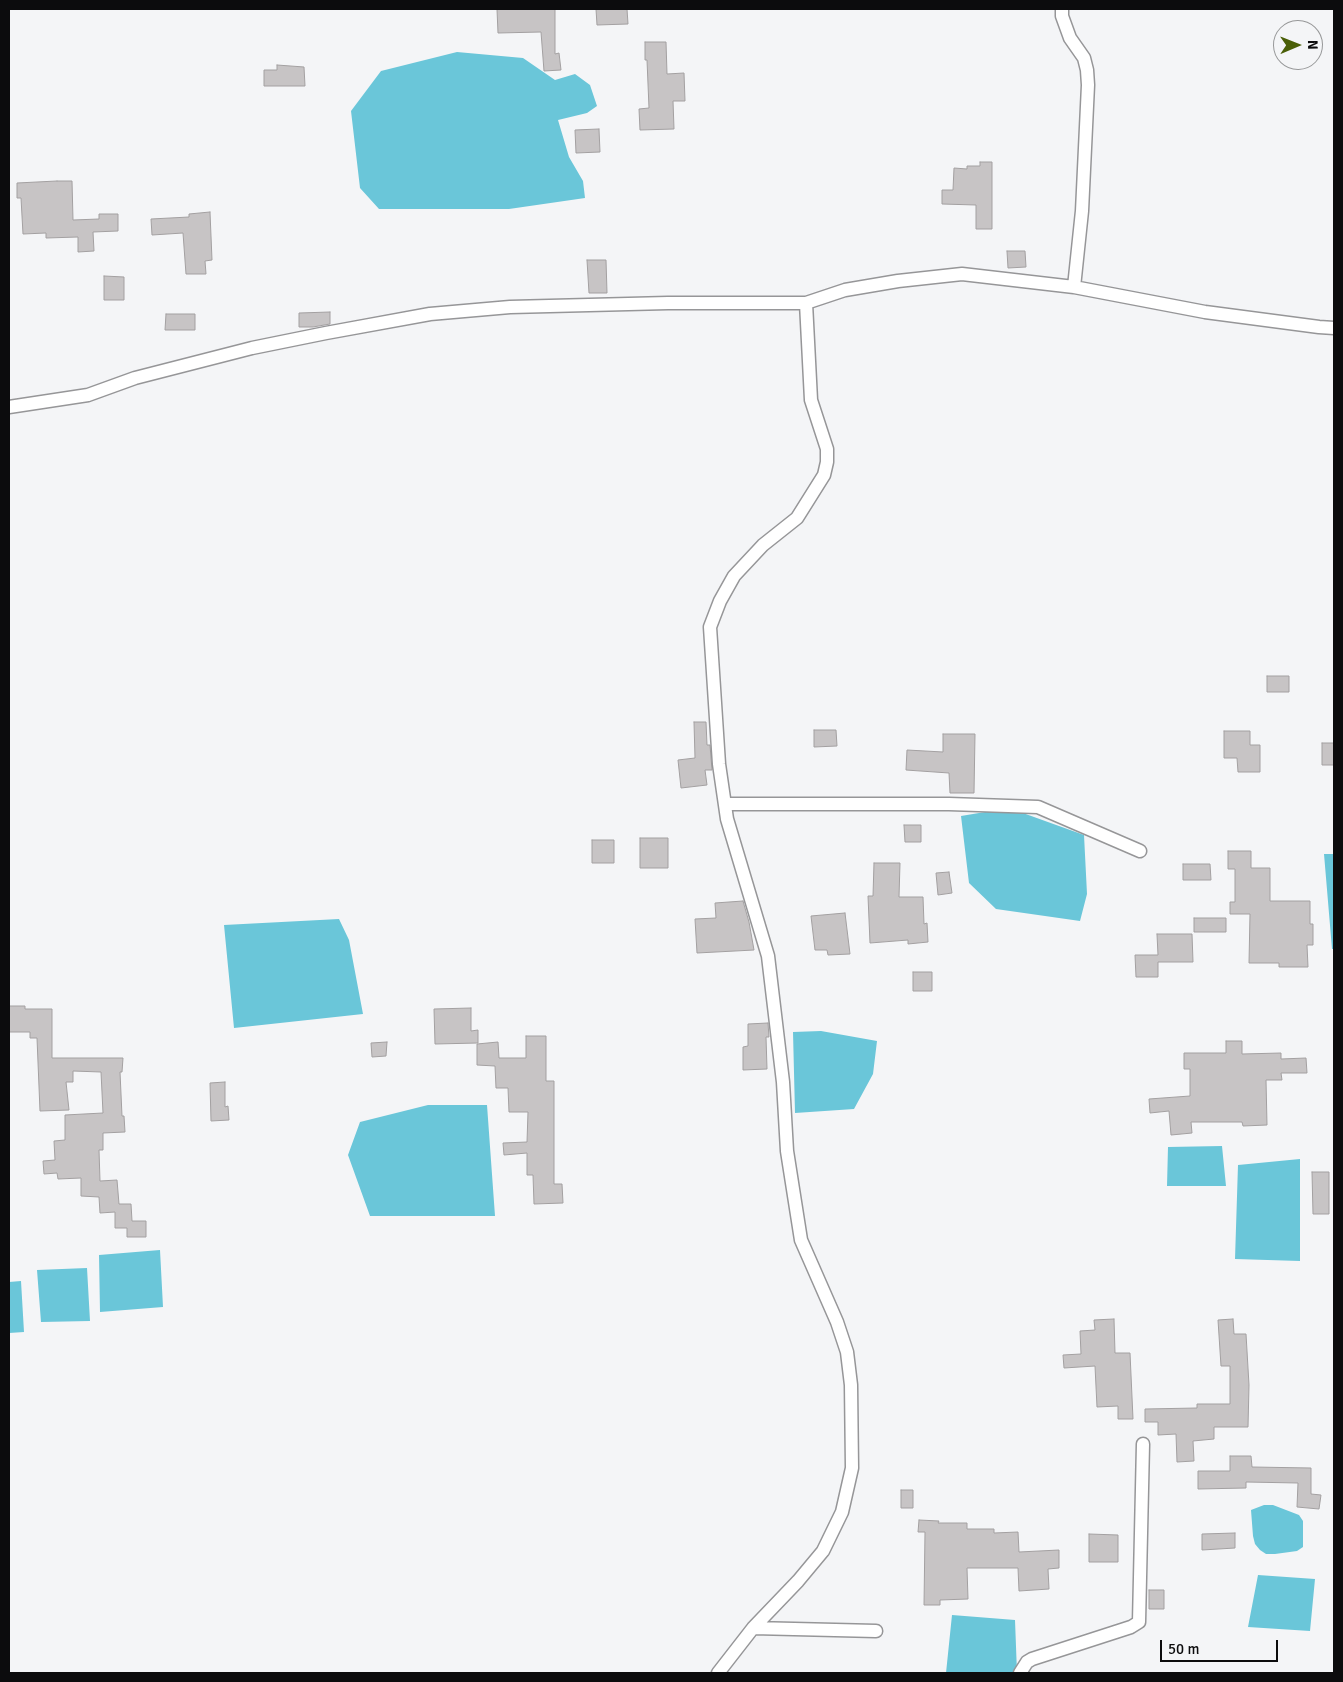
<!DOCTYPE html>
<html>
<head>
<meta charset="utf-8">
<style>
  body { margin:0 }
  #map { position:relative; width:1343px; height:1682px; overflow:hidden; background:#f4f5f7; font-family:Signika,sans-serif }
  canvas { display:block }
  .frame { position:absolute; inset:0; border:10px solid #0c0c0d; pointer-events:none }
  .north { position:absolute; left:1273px; top:20px; width:50px; height:50px; box-sizing:border-box; background:#f4f5f7; border:1px solid #979899; border-radius:50%; rotate:89deg; font-size:14px; font-weight:700; line-height:20px; text-align:center; color:#0c0c0d }
  .north::after { content:''; display:block; margin:auto; width:18px; height:22px; background:#4a5f08; clip-path:polygon(50% 0,100% 100%,50% 72%,0 100%) }
  .scale { position:absolute; left:1160px; top:1640px; width:118px; height:22px; box-sizing:border-box; border:2px solid #0c0c0d; border-top:0; padding-left:6px; font-size:15px; line-height:18px; white-space:nowrap; color:#0c0c0d; -webkit-text-stroke:4px #f4f5f7; paint-order:stroke }
</style>
</head>
<body>
<div id="map">
<canvas width="1343" height="1682"></canvas>
<div class="frame"></div>
<div class="north">N</div>
<div class="scale">50 m</div>
</div>
<script>
const ctx = document.querySelector('canvas').getContext('2d');
ctx.lineJoin = 'round';
function fill(path, color) {
  ctx.fillStyle = color;
  ctx.fill(path, 'evenodd');
}
function shape(rows) {
  const path = new Path2D();
  for (const r of rows) {
    path.moveTo(r[0], r[1]);
    for (let i = 2; i < r.length; i += 2) path.lineTo(r[i], r[i + 1]);
  }
  return path;
}
function stroke(path, color, width, dash) {
  ctx.strokeStyle = color;
  ctx.lineWidth = width;
  ctx.lineCap = dash ? 'butt' : 'round';
  ctx.setLineDash(dash || []);
  ctx.stroke(path);
}
const water = shape([
  [457,52,523,58,555,80,575,74,590,85,597,106,587,113,558,120,569,157,583,181,585,198,509,209,379,209,360,188,351,111,381,71],
  [1009,808,1084,835,1087,894,1080,921,996,909,969,883,961,816],
  [1324,854,1334,854,1334,949,1332,949],
  [339,919,349,940,363,1014,234,1028,224,925],
  [821,1031,877,1041,873,1074,854,1109,795,1113,793,1032],
  [428,1105,487,1105,495,1216,370,1216,348,1155,360,1122],
  [1222,1146,1226,1186,1167,1186,1168,1147],
  [1300,1159,1300,1261,1235,1259,1238,1165],
  [160,1250,163,1307,100,1312,99,1255],
  [87,1268,90,1321,41,1322,37,1270],
  [21,1281,24,1332,9,1333,9,1282],
  [1264,1505,1273,1505,1299,1515,1303,1521,1303,1547,1297,1551,1275,1554,1266,1554,1260,1550,1255,1544,1253,1536,1251,1510],
  [1258,1575,1315,1579,1310,1631,1248,1627],
  [952,1615,1015,1620,1017,1673,946,1673]
]);
const building = shape([
  [497,9,555,9,555,54,559,53,561,70,544,71,541,32,498,33,497,9],
  [596,9,627,9,628,24,597,25,596,9],
  [645,42,666,42,667,74,684,73,685,101,673,101,674,129,640,130,639,109,649,108,647,60,645,60,645,42],
  [277,65,304,67,305,86,264,86,264,70,277,70,277,65],
  [599,129,600,152,576,153,575,130,599,129],
  [980,162,992,162,992,229,976,229,976,205,942,204,942,190,953,190,954,168,967,169,967,166,980,166,980,162],
  [57,181,72,181,73,220,99,219,99,214,118,214,118,231,93,232,94,251,78,252,78,237,46,238,46,233,23,234,21,198,17,198,17,183,57,181],
  [210,212,212,260,205,261,206,274,186,274,183,233,152,235,151,219,189,217,189,214,210,212],
  [1007,251,1025,251,1026,267,1008,268,1007,251],
  [587,260,606,260,607,293,589,293,587,260],
  [104,276,124,277,124,300,104,300,104,276],
  [330,312,330,324,313,327,299,327,299,313,330,312],
  [166,314,195,314,195,330,165,330,166,314],
  [1267,676,1289,676,1289,692,1267,692,1267,676],
  [694,722,706,722,707,745,710,745,712,770,705,770,707,785,681,788,678,760,695,758,694,722],
  [814,730,836,730,837,746,814,747,814,730],
  [1224,731,1250,731,1250,745,1260,745,1260,772,1238,772,1237,758,1224,758,1224,731],
  [943,734,975,734,974,793,950,793,949,773,906,770,907,750,943,752,943,734],
  [1322,743,1334,743,1334,765,1322,765,1322,743],
  [904,825,921,825,921,842,905,842,904,825],
  [640,838,668,838,668,868,640,868,640,838],
  [592,840,614,840,614,863,592,863,592,840],
  [1228,851,1251,851,1251,868,1270,868,1270,901,1310,901,1310,924,1313,924,1313,945,1307,945,1308,967,1279,967,1279,963,1249,963,1250,914,1230,914,1230,902,1235,902,1235,869,1228,869,1228,851],
  [874,863,900,863,899,897,923,897,924,924,927,923,928,942,908,944,908,940,870,943,868,896,873,896,874,863],
  [1183,864,1210,864,1211,880,1183,880,1183,864],
  [949,872,952,893,938,895,936,873,949,872],
  [743,901,749,922,754,950,697,953,695,919,716,918,715,903,743,901],
  [845,913,850,954,828,955,827,950,815,950,811,916,845,913],
  [1194,918,1226,918,1226,932,1194,932,1194,918],
  [1157,934,1192,934,1193,962,1158,962,1158,977,1136,977,1135,955,1158,955,1157,934],
  [913,972,932,972,932,991,913,991,913,972],
  [9,1006,25,1006,25,1009,52,1009,52,1058,123,1058,122,1072,120,1072,122,1116,124,1116,125,1132,103,1133,103,1150,99,1150,100,1181,117,1180,119,1204,131,1204,132,1221,146,1221,146,1237,127,1237,127,1228,115,1228,115,1212,100,1213,99,1197,81,1196,81,1178,58,1179,57,1173,44,1174,43,1161,55,1160,54,1141,65,1140,65,1115,103,1113,101,1072,73,1071,73,1082,66,1082,69,1110,40,1111,37,1038,30,1038,30,1032,9,1032,9,1006],
  [471,1008,471,1031,478,1030,478,1043,435,1044,434,1009,471,1008],
  [768,1023,769,1037,766,1037,767,1069,743,1070,743,1047,748,1046,748,1024,768,1023],
  [526,1036,546,1036,546,1081,554,1081,554,1184,562,1184,563,1203,534,1204,533,1175,527,1175,527,1153,504,1155,503,1143,527,1142,528,1112,509,1112,508,1088,496,1088,495,1066,477,1065,477,1044,498,1042,499,1058,526,1058,526,1036],
  [1226,1041,1242,1041,1242,1054,1281,1053,1281,1059,1306,1058,1307,1073,1281,1073,1282,1080,1266,1080,1267,1125,1243,1126,1242,1122,1191,1122,1192,1133,1171,1135,1169,1111,1150,1113,1149,1099,1190,1096,1190,1069,1184,1069,1184,1053,1226,1053,1226,1041],
  [387,1042,386,1056,372,1057,371,1043,387,1042],
  [225,1082,225,1107,228,1106,229,1120,211,1121,210,1083,225,1082],
  [1312,1172,1329,1172,1329,1214,1313,1214,1312,1172],
  [1114,1319,1115,1353,1130,1353,1133,1419,1118,1419,1118,1406,1097,1407,1095,1366,1064,1368,1063,1355,1081,1354,1080,1331,1095,1330,1094,1320,1114,1319],
  [1233,1319,1234,1334,1246,1334,1249,1385,1248,1427,1214,1427,1214,1439,1193,1441,1194,1461,1177,1462,1176,1434,1158,1435,1158,1422,1145,1422,1145,1409,1197,1408,1197,1404,1230,1404,1230,1366,1221,1366,1218,1320,1233,1319],
  [1230,1456,1251,1456,1252,1467,1311,1468,1311,1494,1321,1495,1319,1509,1297,1507,1298,1483,1246,1482,1246,1488,1198,1489,1198,1471,1230,1471,1230,1456],
  [901,1490,913,1490,913,1508,901,1508,901,1490],
  [919,1520,939,1521,938,1523,967,1523,967,1529,994,1529,994,1533,1018,1532,1019,1552,1059,1550,1059,1568,1048,1569,1049,1589,1019,1591,1018,1568,967,1568,968,1599,940,1600,940,1605,924,1605,925,1532,918,1532,919,1520],
  [1235,1533,1235,1548,1202,1550,1202,1534,1235,1533],
  [1089,1534,1118,1535,1118,1562,1089,1562,1089,1534],
  [1149,1590,1164,1590,1164,1609,1149,1609,1149,1590]
]);
const street = shape([
  [1062,9,1062,16,1070,38,1084,58,1087,70,1088,85,1082,211,1074,287],
  [9,407,88,395,135,378,252,348,326,333,430,314,510,307,668,303,806,303],
  [725,804,949,804,1038,807,1140,851],
  [753,1628,876,1631],
  [718,1673,753,1628,798,1581,823,1551,842,1512,852,1468,851,1385,847,1352,837,1322,801,1240,787,1151,783,1082,768,956,727,819,719,764,710,627,720,601,734,576,763,545,797,518,824,475,827,462,827,449,811,400,806,303,845,290,898,281,962,274,1074,287,1205,312,1319,327,1334,328],
  [1020,1673,1027,1662,1032,1659,1131,1627,1139,1622,1143,1444]
]);
fill(water, '#6ac6d9');
fill(building, '#c7c4c5');
stroke(building, '#a3a0a1', 1);
stroke(street, '#969698', 15);
stroke(street, '#fff', 12);
</script>
</body>
</html>
